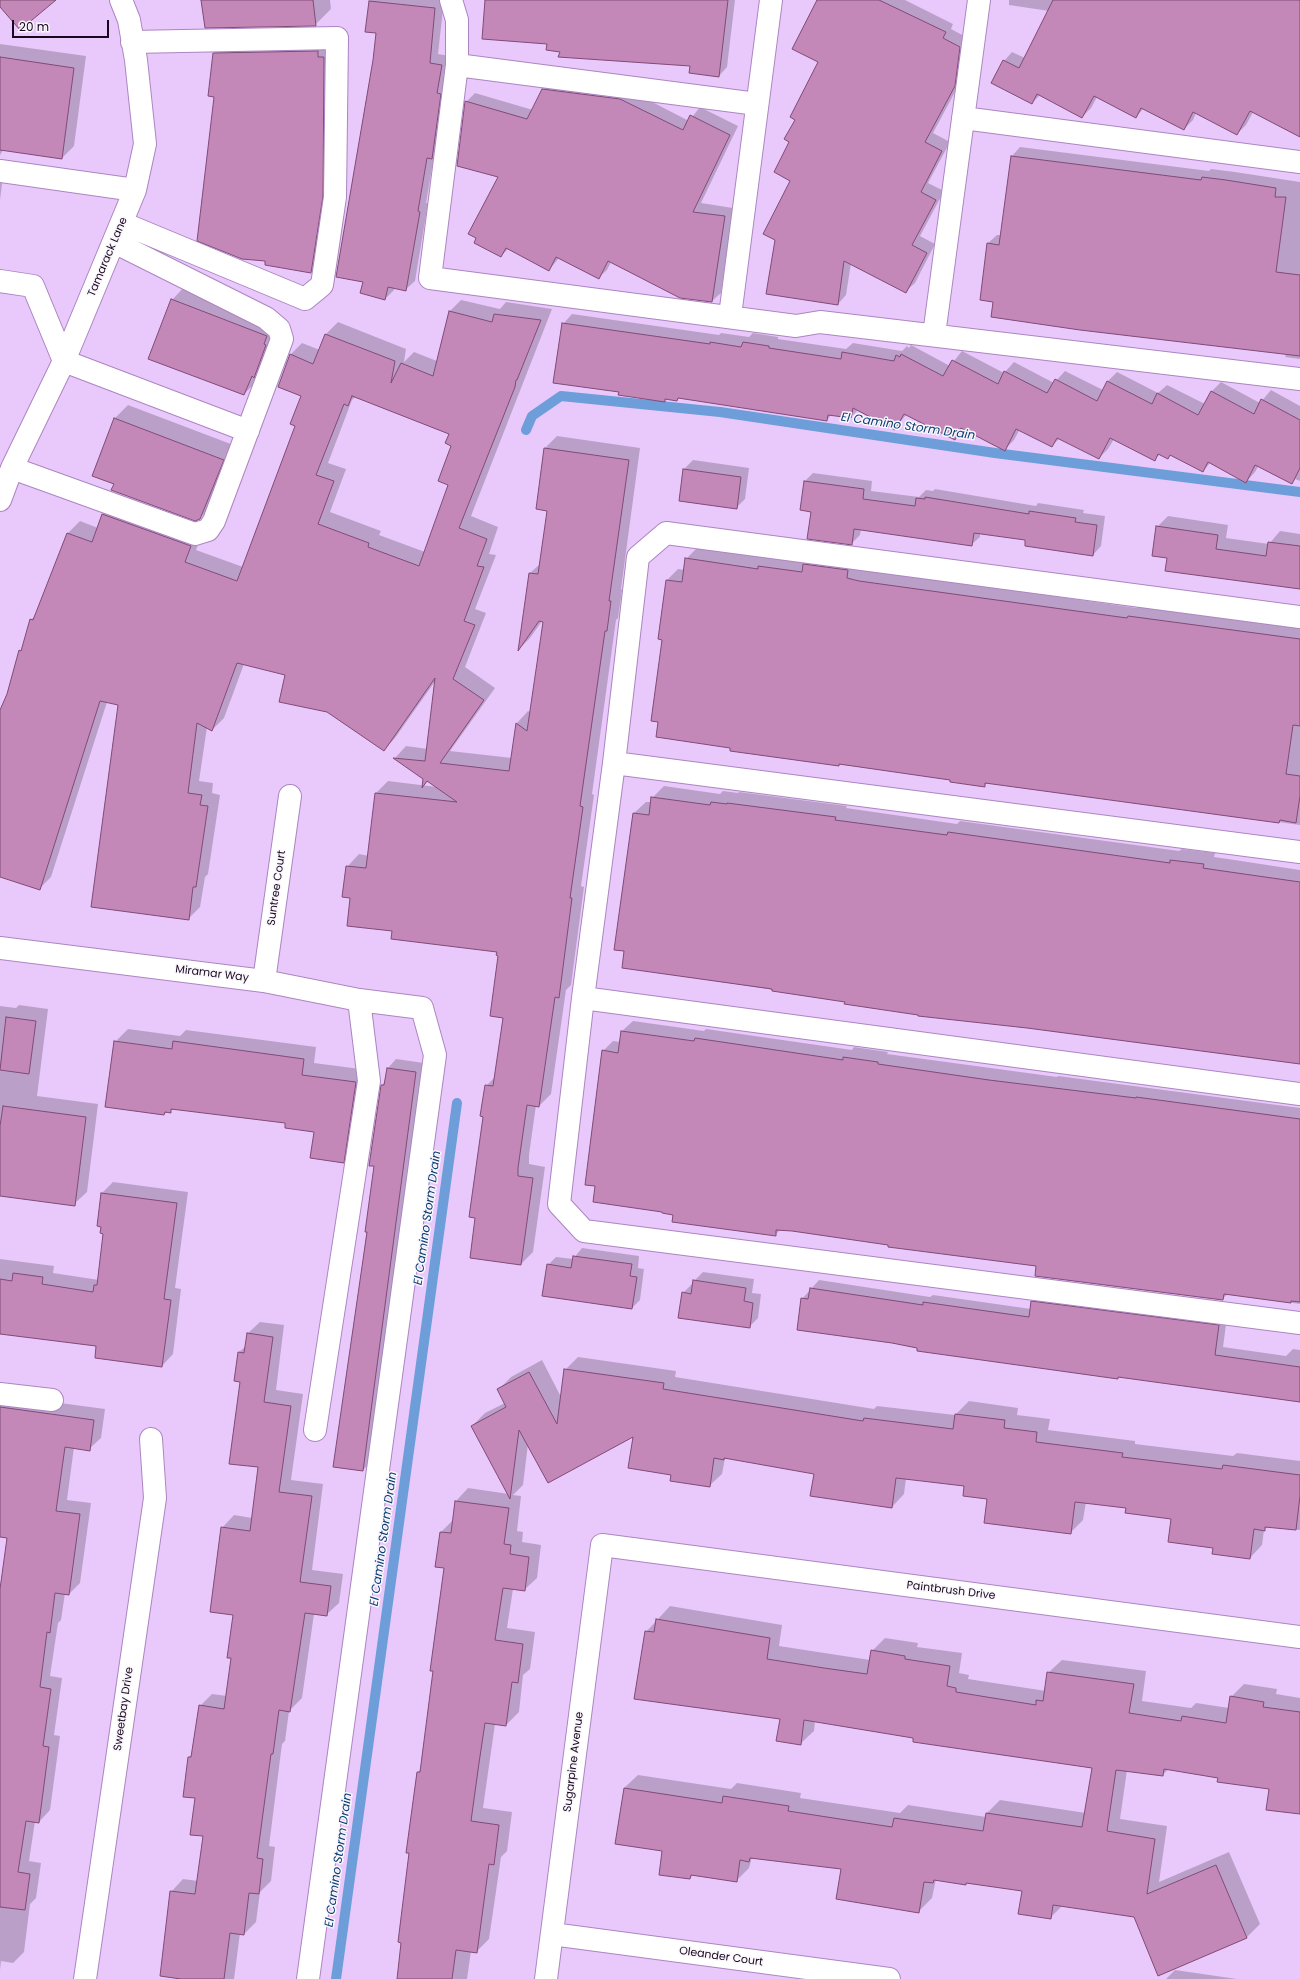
<!DOCTYPE html>
<html>
<head>
<meta charset="utf-8">
<style>
  body { margin:0 }
  #map { position:relative; width:1300px; height:1979px; overflow:hidden; background:#e9c9fb; font-family:Poppins,sans-serif }
  canvas { display:block }
  .scale { position:absolute; left:12px; top:20px; width:97px; height:18px; box-sizing:border-box; border:2px solid #16081d; border-top:0; padding-left:5px; font-size:12px; line-height:14px; white-space:nowrap; color:#16081d; -webkit-text-stroke:3px #faf6fc; paint-order:stroke }
</style>
</head>
<body>
<div id="map">
<canvas width="1300" height="1979"></canvas>
<div class="scale">20 m</div>
</div>
<script>
const ctx = document.querySelector('canvas').getContext('2d');
ctx.lineJoin = 'round';
function fill(path, color) {
  ctx.fillStyle = color;
  ctx.fill(path, 'evenodd');
}
function shape(rows) {
  const path = new Path2D();
  for (const r of rows) {
    path.moveTo(r[0], r[1]);
    for (let i = 2; i < r.length; i += 2) path.lineTo(r[i], r[i + 1]);
  }
  return path;
}
function stroke(path, color, width, dash) {
  ctx.strokeStyle = color;
  ctx.lineWidth = width;
  ctx.lineCap = dash ? 'butt' : 'round';
  ctx.setLineDash(dash || []);
  ctx.stroke(path);
}
function write(font, color, halo, rows, align = 'center') {
  ctx.font = font + ' Poppins,sans-serif';
  ctx.lineWidth = 3;
  ctx.setLineDash([]);
  ctx.textBaseline = 'middle';
  ctx.strokeStyle = halo;
  ctx.fillStyle = color;
  for (const [text, x, y, turn = 0] of rows) {
    ctx.save();
    ctx.translate(x, y);
    ctx.rotate((+turn || 0) * Math.PI / 180);
    ctx.textAlign = isNaN(turn) ? turn : align;
    if (halo) ctx.strokeText(text, 0, 0);
    ctx.fillText(text, 0, 0);
    ctx.restore();
  }
}
const shadow = shape([
  [202,0,330,0,331,9,315,25],
  [370,0,444,0,438,54,450,56,441,150,434,156,426,203,428,203,415,281,406,289,394,287,394,290,385,299,364,281,377,32,367,31],
  [486,0,735,0,727,67,719,76,691,65,562,51],
  [819,0,905,0,953,24,951,29,968,38,963,77,933,133,950,142,928,183,944,191,920,236,935,244,915,283,906,291,851,263,846,295,838,304,792,180,791,142,796,119,819,62],
  [1009,0,1300,0,1300,128,1253,112,1246,125,1237,134,1196,113,1193,120,1184,129,1144,108,1136,117,1097,97,1091,108,1082,117,1040,95,1032,103,1004,61,1012,52,1025,58,1049,11,1009,5],
  [334,34,328,255,311,272,266,260,215,96,214,53,231,36],
  [0,44,86,56,74,146,62,158,3,150,0,155],
  [552,80,629,90,689,121,700,107,738,126,701,203,733,208,721,293,712,301,680,297,611,262,607,270,598,278,559,258,549,270,508,249,501,256,499,176,466,102,475,93,533,110,543,89],
  [1020,147,1209,171,1211,169,1235,172,1300,182,1300,359,1285,357,1287,353,994,301,988,243,997,235,1001,235,1012,156],
  [0,160,4,168,0,200],
  [185,286,280,323,257,381,244,394,172,300],
  [461,300,500,309,506,302,552,309,471,516,498,527,489,554,496,555,475,609,486,613,465,667,495,688,450,751,512,758,517,723,528,711,531,713,544,621,542,621,530,638,519,649,530,573,541,563,548,510,545,448,557,436,640,448,621,589,622,590,618,618,616,620,592,794,594,795,581,886,584,887,571,985,566,990,551,1094,539,1106,536,1105,529,1155,529,1164,545,1167,533,1252,521,1264,477,1217,486,1086,496,1076,504,1017,498,951,393,930,351,897,347,867,359,854,369,856,376,793,388,781,437,787,428,781,424,785,424,778,395,758,406,746,428,749,436,680,395,738,384,750,286,674,244,664,224,718,212,730,207,727,199,781,213,783,212,793,220,795,208,874,205,877,200,907,188,919,119,704,107,702,51,877,39,889,0,876,0,713,8,694,20,651,24,647,31,620,36,614,68,533,80,521,98,528,103,514,115,502,202,534,196,550,243,567,297,425,302,395,290,355,302,343,320,350,326,334,338,322,406,349,404,362,414,352,437,361,449,312],
  [355,397,450,433,453,445,450,485,425,552,379,535,381,531,330,512,346,469,328,463,352,400],
  [572,314,719,335,721,333,749,337,753,333,778,337,778,339,846,349,853,343,902,351,907,346,909,348,911,345,950,366,962,351,1004,373,1014,362,1054,383,1065,371,1103,390,1108,381,1117,372,1158,393,1167,385,1205,404,1211,392,1221,382,1260,403,1271,390,1300,406,1300,481,1295,479,1291,483,1259,465,1255,472,1246,482,1210,463,1203,471,1171,454,1168,458,1160,454,1154,460,1114,439,1108,449,1099,458,1060,438,1052,446,1020,429,1014,440,1005,449,965,429,955,438,907,414,895,428,858,410,851,417,832,414,827,420,679,398,677,400,667,398,665,401,620,392,563,324],
  [128,405,236,446,213,505,200,518,93,475,115,418],
  [693,460,749,468,745,499,736,508,680,500,684,469],
  [813,473,872,481,871,491,919,497,926,490,933,491,935,489,1036,506,1038,503,1084,510,1083,513,1105,516,1101,546,1093,555,1027,539,980,533,980,537,971,545,861,529,860,535,851,544,812,511,805,481],
  [1168,516,1228,525,1226,538,1269,544,1280,531,1300,534,1300,588,1168,557,1157,527],
  [697,548,768,558,770,556,1137,608,1139,605,1300,626,1300,825,988,782,984,786,951,779,731,750,731,747,659,721,667,580,678,569,685,570,686,559],
  [664,786,720,794,723,791,738,793,739,792,847,806,846,808,957,824,960,821,1179,851,1182,849,1215,853,1214,857,1228,859,1300,870,1300,1064,955,1018,954,1020,845,1003,846,1001,623,967,626,950,615,949,634,813,646,802,652,802,652,798],
  [19,1005,48,1009,37,1096,98,1104,87,1192,74,1204,0,1195,0,1006,16,1008],
  [633,1021,704,1031,706,1029,852,1050,854,1047,888,1052,887,1054,1057,1077,1058,1076,1300,1108,1300,1304,1228,1294,1222,1299,1037,1266,781,1229,775,1235,674,1214,603,1051,613,1041,621,1042,622,1031],
  [128,1029,180,1036,186,1030,316,1047,314,1063,368,1070,356,1149,343,1161,315,1131,286,1122,174,1109,164,1114,115,1042],
  [396,1059,424,1063,372,1461,363,1470,347,1387,375,1165,382,1085,386,1081,388,1068],
  [113,1182,188,1192,175,1288,181,1289,173,1354,162,1366,97,1345,0,1333,0,1259,54,1266,53,1273,99,1280,104,1233,102,1193],
  [582,1248,639,1256,638,1268,644,1269,640,1300,632,1308,548,1265,556,1257,573,1259],
  [703,1272,754,1279,752,1293,761,1294,758,1318,749,1327,683,1293,692,1284,694,1284,694,1281],
  [819,1280,930,1297,933,1295,1031,1309,1032,1302,1040,1293,1227,1317,1223,1347,1286,1356,1293,1349,1300,1350,1300,1401,918,1347,802,1299],
  [260,1322,284,1325,276,1390,303,1394,291,1480,323,1484,312,1570,343,1574,339,1603,326,1615,314,1614,302,1698,289,1711,285,1741,282,1744,269,1846,275,1847,271,1881,260,1892,256,1922,244,1934,240,1933,234,1979,176,1979,171,1892,183,1879,198,1881,204,1835,189,1757,193,1754,200,1706,212,1694,227,1696,232,1657,234,1614,222,1528,234,1515,252,1518,259,1466,241,1381,239,1352,246,1346,247,1334],
  [578,1357,676,1371,675,1377,874,1409,877,1406,955,1415,969,1401,1018,1408,1017,1415,1050,1419,1048,1430,1135,1441,1135,1444,1233,1456,1237,1453,1300,1461,1300,1530,1268,1526,1264,1530,1262,1545,1250,1558,1214,1547,1172,1518,1127,1507,1086,1502,1083,1520,1070,1533,988,1498,965,1485,906,1478,904,1494,892,1507,815,1473,725,1458,722,1474,709,1486,672,1474,634,1436,528,1444,523,1485,513,1495,521,1496,517,1531,523,1532,522,1542,541,1545,537,1578,524,1590,513,1589,507,1628,535,1632,530,1669,523,1675,519,1712,506,1725,495,1724,483,1808,512,1812,507,1851,501,1857,489,1939,476,1952,471,1951,467,1979,398,1979,418,1772,421,1769,434,1670,445,1568,441,1532,453,1520,456,1501,468,1488,509,1494,472,1426,485,1413,505,1403,498,1390,511,1377,542,1360,561,1397,565,1370],
  [0,1395,105,1409,101,1438,89,1449,74,1447,67,1500,91,1503,80,1583,69,1594,65,1593,61,1620,58,1623,50,1676,62,1678,54,1735,60,1736,50,1810,39,1822,35,1821,29,1861,41,1863,36,1898,30,1904,24,1952,13,1963,1,1961,0,1970,0,1596,8,1537,0,1536],
  [670,1606,782,1625,779,1646,870,1660,872,1651,885,1638,918,1643,917,1647,962,1653,959,1673,969,1675,968,1679,1046,1691,1048,1673,1062,1660,1146,1671,1142,1701,1191,1708,1196,1703,1229,1708,1231,1697,1244,1684,1277,1689,1276,1694,1300,1698,1300,1813,1270,1788,1219,1777,1169,1769,1162,1775,1127,1770,1120,1819,1167,1826,1159,1882,1229,1852,1260,1924,1247,1937,1159,1974,1134,1916,1063,1905,1050,1918,1023,1890,936,1879,932,1898,919,1911,842,1868,752,1857,749,1868,736,1881,693,1875,690,1878,663,1850,624,1788,638,1775,731,1789,737,1783,801,1793,800,1798,900,1813,908,1805,986,1817,987,1813,1000,1800,1086,1813,1093,1768,815,1721,814,1731,800,1744,781,1718,646,1632],
  [1175,1970,1237,1979,1166,1979]
]);
const stream = shape([
  [526,430,532,416,561,396,720,412,995,453,1300,492],
  [336,1979,457,1103]
]);
const building = shape([
  [0,0,56,0,20,30,0,7,0,0],
  [201,0,313,0,316,26,205,28,201,0],
  [485,0,728,0,719,77,689,73,690,66,558,57,560,52,546,50,547,44,482,39,485,0],
  [817,0,879,0,946,32,943,38,960,47,955,86,925,142,942,151,921,192,936,200,912,245,927,253,906,293,844,261,838,305,766,294,775,240,763,234,790,181,774,172,789,142,784,139,795,120,790,117,818,62,792,49,817,0],
  [1053,0,1300,0,1300,137,1250,111,1237,135,1193,112,1184,130,1141,108,1136,118,1094,96,1082,118,1037,94,1032,104,991,83,1003,60,1019,68,1053,0],
  [369,1,435,8,430,63,442,65,437,93,441,94,432,159,427,158,418,211,420,212,406,291,388,287,385,300,360,293,363,282,336,277,373,60,376,33,365,32,369,1],
  [318,51,318,57,324,57,323,196,311,273,265,265,265,261,242,259,197,241,214,97,208,96,213,53,318,51],
  [0,57,74,68,62,159,0,150,0,57],
  [542,89,620,99,683,130,690,115,730,135,693,212,725,216,712,302,680,298,608,261,599,279,556,257,549,271,506,248,501,257,474,243,476,238,468,234,498,177,457,166,465,101,527,119,542,89],
  [1011,156,1201,180,1202,177,1226,180,1276,188,1275,197,1286,197,1276,272,1300,275,1300,356,1080,330,991,317,993,302,980,300,987,243,999,245,1011,156],
  [171,299,267,336,264,344,266,345,254,378,252,376,244,395,148,359,171,299],
  [449,311,492,322,494,314,541,320,517,380,516,380,515,387,459,528,487,539,477,566,484,567,464,621,475,625,453,679,484,700,440,763,509,771,516,723,527,731,543,622,539,621,518,651,529,573,538,574,547,511,536,509,544,448,629,460,609,601,611,601,607,631,605,631,580,806,583,807,570,898,572,898,559,998,555,997,539,1107,527,1105,518,1168,518,1176,533,1178,521,1265,470,1258,475,1218,469,1217,483,1117,480,1116,485,1085,493,1086,503,1018,490,1016,498,956,496,955,497,952,391,939,392,931,347,926,350,898,342,897,346,866,366,868,375,793,457,802,427,781,422,788,423,779,393,758,425,761,435,678,384,751,327,712,279,702,285,675,237,663,212,731,197,723,188,793,202,795,200,805,208,806,196,887,193,887,189,920,91,907,118,705,100,701,40,890,0,877,0,710,7,694,19,650,21,651,30,619,33,620,67,533,92,542,102,514,191,546,185,562,237,581,295,426,290,424,301,396,278,387,290,354,313,364,325,334,395,361,391,383,401,363,433,376,449,311],
  [352,396,449,434,445,443,451,446,438,481,448,485,419,566,368,547,369,543,318,524,334,481,316,475,344,404,348,406,352,396],
  [562,323,710,344,710,342,741,347,743,342,769,346,769,348,841,359,842,352,894,361,896,355,900,357,901,354,943,376,952,360,998,384,1004,371,1047,393,1055,379,1097,401,1107,381,1152,404,1157,393,1198,415,1211,391,1254,414,1261,399,1300,420,1300,468,1292,484,1255,465,1246,483,1208,462,1203,472,1170,455,1168,459,1158,454,1155,461,1110,438,1099,459,1057,438,1052,447,1016,429,1005,451,961,428,955,440,904,414,895,430,853,408,851,418,828,415,827,421,678,398,677,401,665,399,665,402,618,395,619,392,553,383,562,323],
  [114,418,224,460,200,519,195,521,111,490,114,484,92,476,114,418],
  [683,469,741,477,737,509,679,501,683,469],
  [804,481,864,489,863,499,915,506,916,498,925,499,925,497,1029,514,1029,511,1076,518,1075,522,1097,525,1093,556,1025,546,1025,540,974,533,972,546,854,529,852,545,807,539,811,512,800,510,804,481],
  [1156,526,1218,535,1216,549,1266,556,1268,542,1300,546,1300,589,1165,571,1167,558,1152,556,1156,526],
  [685,558,758,569,758,566,802,572,803,564,848,570,847,578,859,581,1127,618,1128,616,1300,639,1300,726,1293,725,1286,774,1300,776,1300,796,1296,823,1280,820,1279,823,985,783,985,787,950,782,950,780,839,764,839,766,730,751,730,748,656,737,658,722,651,721,662,640,658,639,666,580,682,582,685,558],
  [651,797,710,805,711,802,727,804,727,803,836,817,835,820,947,835,948,832,1170,863,1170,860,1204,864,1203,868,1216,870,1300,882,1300,1064,1027,1028,918,1016,918,1015,844,1004,845,1002,772,991,772,989,622,968,624,951,614,950,633,813,649,815,651,797],
  [6,1017,36,1021,29,1074,0,1070,6,1017],
  [621,1031,694,1041,695,1038,843,1060,843,1057,878,1062,878,1064,989,1080,1136,1098,1136,1097,1300,1119,1300,1302,1291,1301,1291,1303,1224,1294,1223,1300,1035,1276,1036,1266,888,1247,888,1245,792,1231,776,1230,776,1236,672,1222,673,1215,662,1213,662,1212,593,1202,595,1186,585,1185,602,1050,618,1053,621,1031],
  [114,1041,172,1049,173,1041,304,1059,302,1075,356,1082,344,1163,310,1158,314,1132,285,1128,285,1123,171,1109,171,1113,165,1112,164,1115,105,1107,114,1041],
  [387,1068,416,1072,363,1471,333,1467,367,1232,365,1232,374,1166,369,1166,381,1085,384,1085,387,1068],
  [3,1106,86,1117,75,1206,0,1196,0,1126,3,1106],
  [101,1193,177,1203,164,1299,171,1300,162,1367,95,1358,96,1346,0,1334,0,1279,12,1281,13,1273,43,1277,42,1284,93,1292,94,1285,97,1285,103,1234,100,1233,101,1227,97,1226,101,1193],
  [573,1256,632,1264,630,1276,637,1277,632,1309,542,1296,547,1264,571,1268,573,1256],
  [693,1280,746,1288,744,1301,753,1303,750,1328,678,1318,682,1292,691,1294,693,1280],
  [810,1288,923,1305,923,1302,1029,1317,1031,1301,1219,1325,1215,1355,1300,1367,1300,1402,1118,1377,1118,1379,917,1351,917,1348,892,1343,797,1330,801,1298,808,1299,810,1288],
  [247,1333,273,1337,264,1402,291,1406,279,1492,312,1496,300,1582,331,1586,327,1616,305,1613,290,1712,279,1710,273,1754,271,1754,257,1858,263,1859,259,1894,249,1893,244,1935,230,1933,224,1979,181,1979,160,1976,170,1891,195,1894,203,1836,190,1835,195,1798,183,1797,188,1757,191,1757,199,1705,224,1709,231,1658,227,1658,233,1615,210,1612,221,1527,250,1531,258,1467,229,1464,240,1382,234,1381,238,1352,244,1353,247,1333],
  [564,1369,664,1383,663,1389,863,1421,864,1418,953,1429,955,1414,1005,1420,1004,1428,1037,1432,1036,1442,1123,1453,1122,1457,1222,1469,1223,1465,1300,1475,1300,1496,1296,1530,1265,1527,1265,1531,1254,1529,1250,1559,1212,1554,1213,1548,1168,1542,1171,1519,1125,1513,1126,1508,1075,1502,1071,1534,984,1523,987,1499,963,1496,964,1486,896,1478,892,1508,810,1496,814,1474,724,1458,724,1460,714,1458,710,1487,670,1481,671,1475,628,1468,633,1437,548,1483,519,1430,510,1499,471,1426,506,1407,497,1389,529,1372,557,1424,564,1369],
  [0,1407,94,1420,90,1451,65,1447,56,1511,80,1514,69,1595,55,1593,50,1633,47,1632,40,1687,51,1689,43,1746,49,1747,39,1823,26,1821,18,1872,30,1874,25,1910,0,1907,0,1589,7,1538,0,1537,0,1407],
  [455,1501,509,1508,504,1544,511,1545,510,1554,529,1557,525,1591,503,1588,495,1640,523,1644,518,1683,512,1682,506,1726,485,1723,479,1763,471,1821,499,1825,494,1865,489,1864,477,1953,456,1950,452,1979,397,1979,401,1943,398,1942,409,1853,406,1853,417,1772,420,1772,433,1671,430,1671,444,1568,435,1567,440,1532,451,1533,455,1501],
  [656,1619,770,1638,767,1659,824,1668,867,1674,871,1650,905,1656,905,1659,950,1666,947,1686,956,1688,956,1692,1036,1705,1036,1700,1043,1701,1047,1672,1134,1684,1129,1713,1181,1721,1182,1716,1226,1723,1230,1696,1264,1702,1263,1707,1300,1712,1300,1814,1266,1810,1269,1789,1217,1782,1218,1778,1164,1769,1163,1776,1116,1770,1107,1831,1155,1839,1147,1894,1216,1865,1247,1938,1158,1976,1134,1917,1053,1905,1051,1919,1018,1914,1022,1891,966,1883,966,1885,934,1880,933,1883,924,1882,919,1913,836,1899,841,1869,750,1858,749,1862,740,1860,737,1882,691,1875,690,1879,659,1875,662,1851,615,1844,624,1788,722,1803,723,1796,789,1806,788,1811,892,1827,894,1818,983,1831,986,1813,1082,1827,1092,1768,913,1742,913,1738,804,1720,801,1745,776,1741,780,1719,634,1699,645,1631,654,1632,656,1619]
]);
const minor = shape([
  [451,0,457,20,457,65,430,278,796,326,820,322,1300,379],
  [457,65,757,104],
  [963,118,1300,162],
  [0,171,135,190],
  [122,223,305,299,322,285,335,197,337,38,132,42],
  [0,281,33,286,64,361,248,431],
  [730,316,771,0],
  [934,335,979,0],
  [12,468,195,534,208,530,214,521,282,339,279,329,266,318,114,242],
  [0,500,12,468,64,361,135,190,145,144,136,60,129,20,121,0],
  [1300,617,666,533,638,557,614,763,583,998,559,1204,584,1231,1300,1323],
  [614,763,1300,852],
  [0,948,264,981,359,1000,422,1008,435,1055,308,1979],
  [264,981,290,796],
  [583,998,1300,1094],
  [0,1394,52,1400],
  [315,1430,369,1081,359,1000],
  [552,1934,889,1979],
  [85,1979,155,1498,151,1439],
  [546,1979,602,1545,1300,1637]
]);
const streetNames = [
  ["Tamarack Lane",108,257,-67],
  ["Suntree Court",277,888,-82],
  ["Miramar Way",212,974,7],
  ["Paintbrush Drive",951,1591,7],
  ["Sweetbay Drive",124,1709,-82],
  ["Sugarpine Avenue",574,1762,-83],
  ["Oleander Court",721,1957,8]
];
const waterNames = [
  ["El Camino Storm Drain",908,427,8],
  ["El Camino Storm Drain",428,1218,-82],
  ["El Camino Storm Drain",384,1539,-82],
  ["El Camino Storm Drain",339,1860,-82]
];
fill(shadow, '#0003');
stroke(stream, '#6d9ed9', 10);
fill(building, '#c388b7');
stroke(building, '#804a77', 1);
stroke(minor, '#ac85c1', 24);
stroke(minor, '#fff', 22);
write('11px', '#16081d', '#faf6fc', streetNames);
write('italic 12px', '#093e74', '#faf6fc', waterNames);
</script>
</body>
</html>
